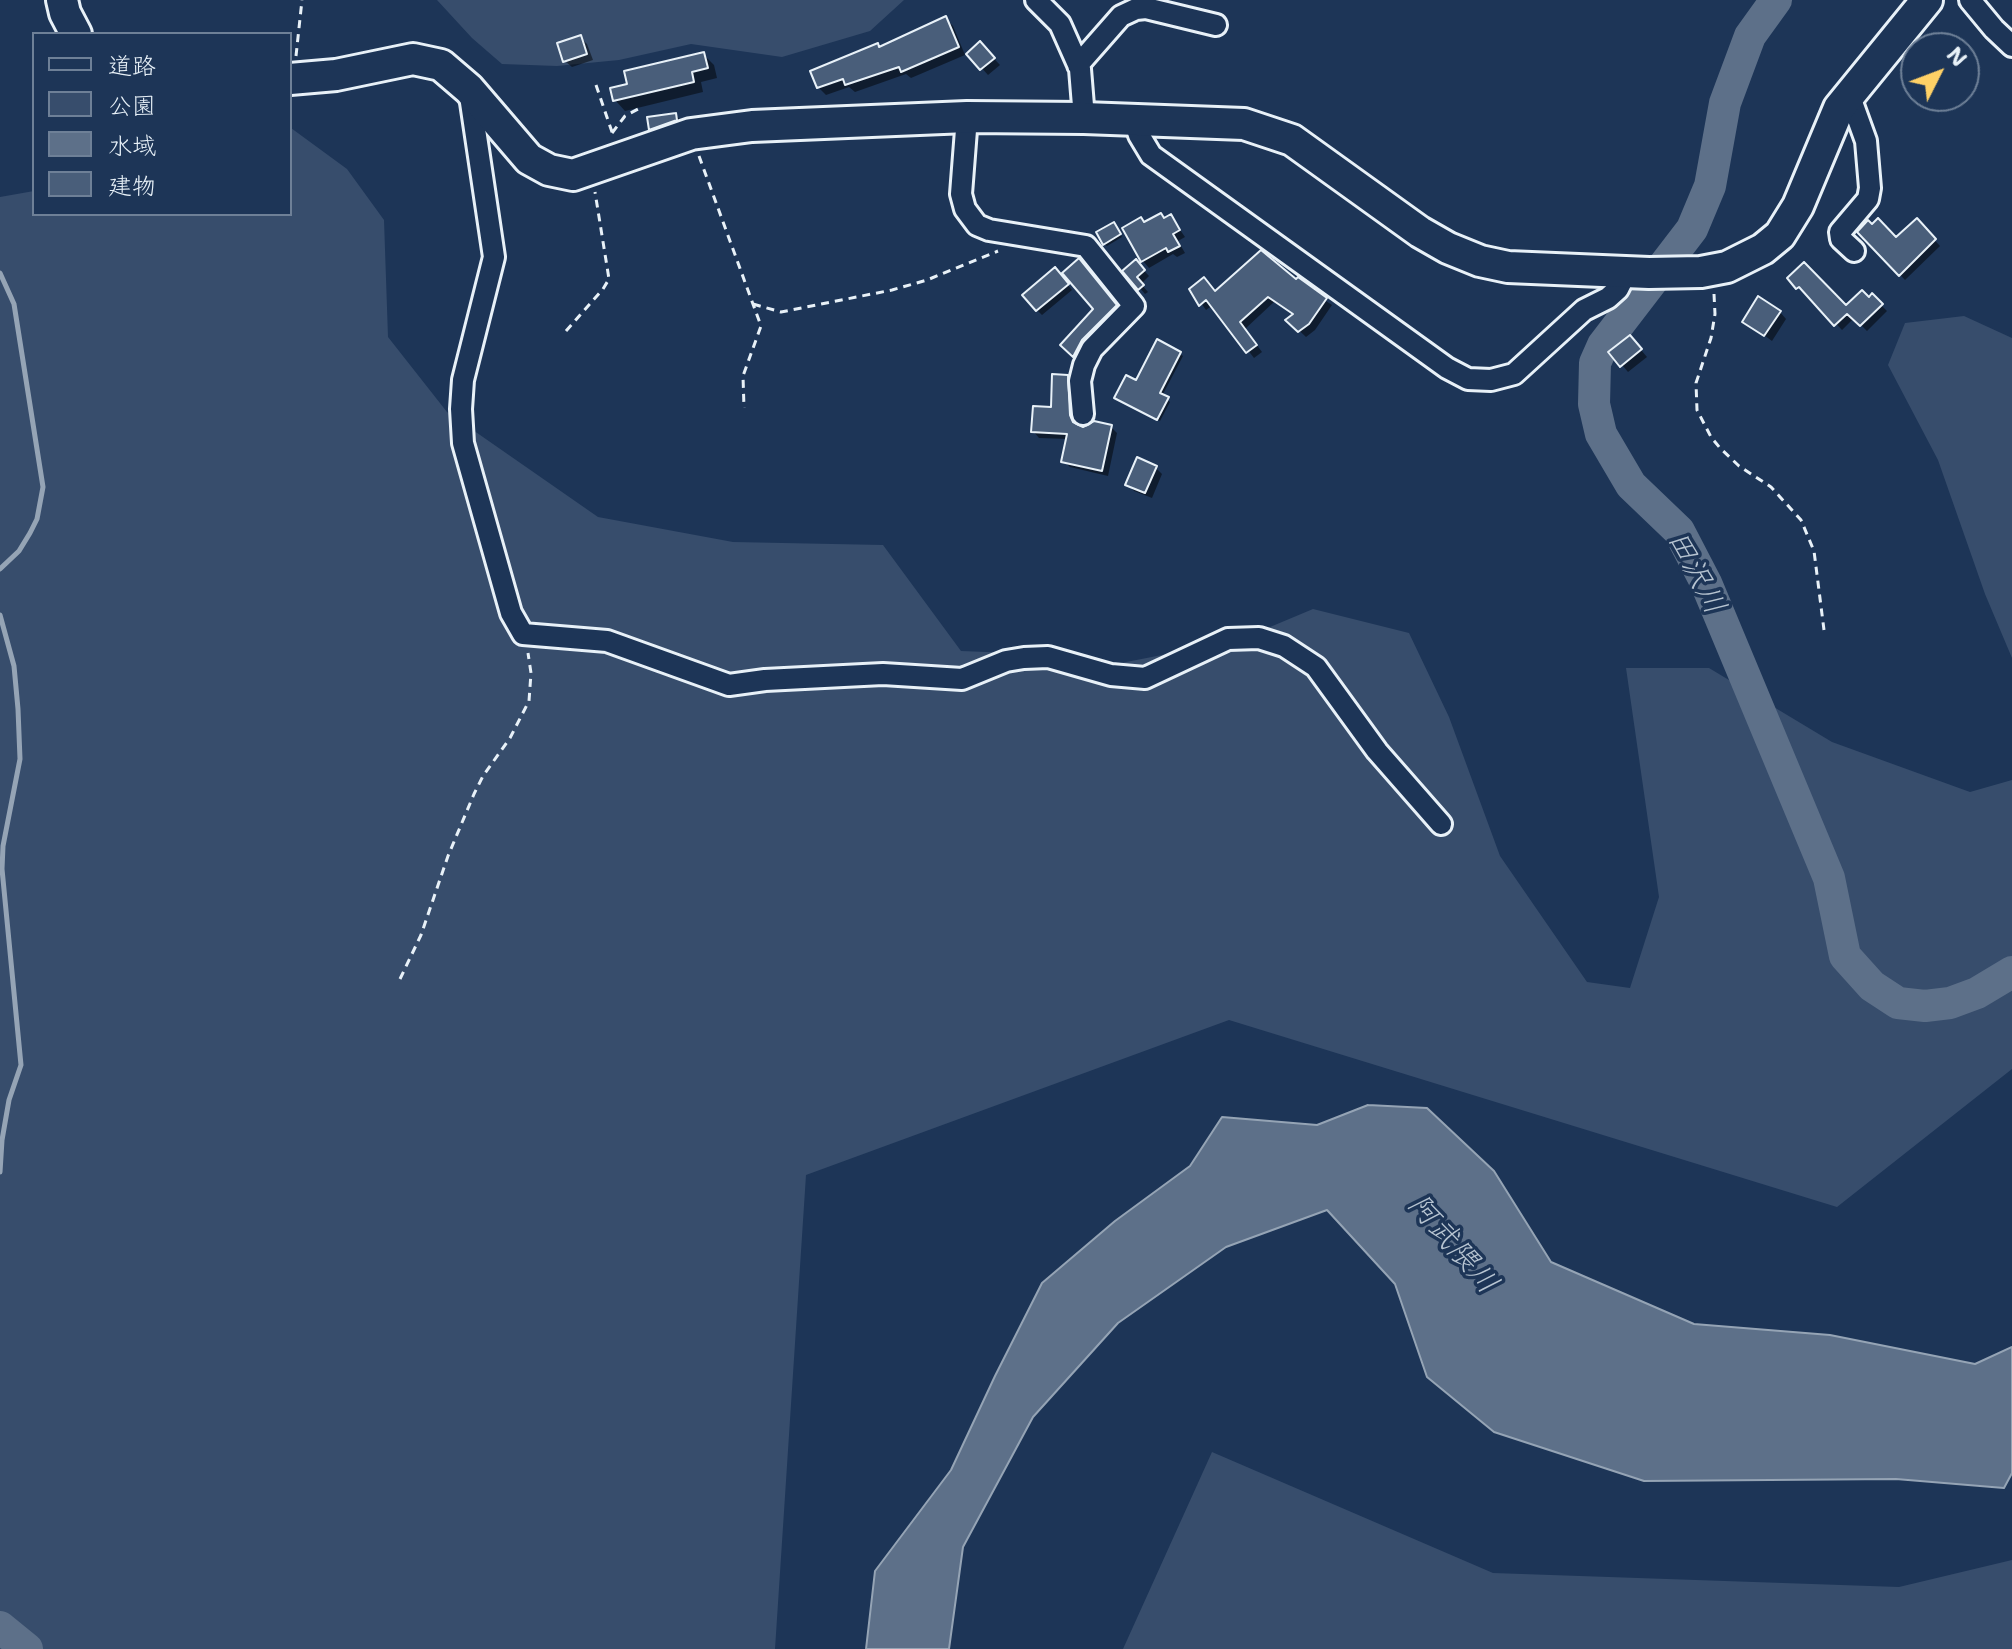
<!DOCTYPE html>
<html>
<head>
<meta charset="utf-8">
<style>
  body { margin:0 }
  #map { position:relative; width:2012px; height:1649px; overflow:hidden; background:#1d3557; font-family:"Shantell Sans","Klee One",sans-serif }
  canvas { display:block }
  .legend { position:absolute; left:32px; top:32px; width:260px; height:184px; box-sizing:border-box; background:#1d3557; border:2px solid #6e8097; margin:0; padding:10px 14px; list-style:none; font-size:24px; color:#e8f1f8 }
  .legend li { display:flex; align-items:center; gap:16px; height:40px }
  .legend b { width:40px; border:2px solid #6e8097 }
  .north { position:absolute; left:1900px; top:32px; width:80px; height:80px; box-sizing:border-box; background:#1d3557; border:2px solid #6e8097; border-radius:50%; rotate:48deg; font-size:22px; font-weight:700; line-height:32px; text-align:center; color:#e8f1f8 }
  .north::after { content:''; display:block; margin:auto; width:28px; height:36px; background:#ffd166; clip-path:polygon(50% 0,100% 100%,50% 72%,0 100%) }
</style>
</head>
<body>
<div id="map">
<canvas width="2012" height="1649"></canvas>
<ul class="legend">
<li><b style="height:10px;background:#1d3557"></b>道路</li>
<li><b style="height:22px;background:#374d6c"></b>公園</li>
<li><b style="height:22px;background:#5d7089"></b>水域</li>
<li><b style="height:22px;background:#495e7a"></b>建物</li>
</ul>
<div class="north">N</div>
</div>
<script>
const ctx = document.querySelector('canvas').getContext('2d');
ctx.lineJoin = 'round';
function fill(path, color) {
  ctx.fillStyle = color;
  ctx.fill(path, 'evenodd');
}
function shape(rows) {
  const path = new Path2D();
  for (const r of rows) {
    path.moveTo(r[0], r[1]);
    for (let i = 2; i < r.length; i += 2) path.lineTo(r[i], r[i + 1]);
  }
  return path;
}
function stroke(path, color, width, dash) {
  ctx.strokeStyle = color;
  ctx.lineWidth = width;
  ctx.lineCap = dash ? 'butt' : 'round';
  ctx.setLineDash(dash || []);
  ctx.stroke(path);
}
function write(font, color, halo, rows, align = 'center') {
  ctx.font = font + ' "Shantell Sans","Klee One",sans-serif';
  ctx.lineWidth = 7;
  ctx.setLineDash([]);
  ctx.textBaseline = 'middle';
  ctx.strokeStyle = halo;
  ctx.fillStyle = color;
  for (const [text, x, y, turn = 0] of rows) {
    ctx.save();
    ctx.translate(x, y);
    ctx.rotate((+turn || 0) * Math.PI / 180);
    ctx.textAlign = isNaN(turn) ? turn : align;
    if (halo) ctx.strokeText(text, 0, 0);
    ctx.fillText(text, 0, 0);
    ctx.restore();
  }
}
const green = shape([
  [437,0,904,0,870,31,782,57,691,44,619,60,557,66,502,64,472,38],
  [291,128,347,169,384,220,388,337,447,412,598,517,733,542,883,545,961,651,1039,654,1121,663,1239,640,1313,609,1409,633,1449,717,1500,856,1587,982,1630,988,1659,897,1626,668,1709,668,1832,742,1970,792,2012,780,2012,1069,1837,1207,1229,1020,806,1175,775,1649,0,1649,0,197,34,191,34,214,290,214],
  [1964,316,2012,338,2012,658,1985,594,1938,460,1888,365,1905,323],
  [1212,1452,1493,1573,1899,1587,2012,1560,2012,1649,1123,1649]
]);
const water = shape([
  [1368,1105,1427,1108,1494,1171,1551,1262,1694,1324,1830,1335,1975,1364,2012,1347,2012,1473,2004,1488,1896,1479,1644,1481,1494,1432,1427,1377,1395,1284,1327,1210,1226,1247,1118,1323,1033,1417,963,1547,949,1649,866,1649,875,1571,951,1470,995,1376,1042,1283,1115,1221,1190,1166,1222,1117,1317,1125,1368,1105]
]);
const shadow = shape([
  [945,18,953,26,965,55,911,78,906,74,855,92,849,87,826,95,818,87,877,45,881,49],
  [581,38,587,44,593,60,572,67,565,61],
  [980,44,1000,65,988,75,969,54],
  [703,54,714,65,717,78,701,82,703,92,625,111,615,100,630,86],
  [675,115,682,121,657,135,651,129],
  [1171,217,1185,237,1178,241,1185,253,1177,257,1173,254,1149,268,1143,261,1166,220],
  [1917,221,1940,246,1905,280,1859,232,1896,240],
  [1116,227,1122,237,1107,246,1104,244],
  [1136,262,1149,276,1141,284,1148,292,1145,294,1125,271],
  [1085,267,1122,313,1081,362,1062,345,1095,309],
  [1060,275,1072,290,1042,315,1037,310],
  [1789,278,1846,308,1872,296,1887,311,1867,331,1854,318,1842,330,1806,291,1804,293],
  [1297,282,1332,305,1315,330,1306,337,1288,320,1295,315,1275,301,1245,329,1262,352,1254,358,1213,305,1206,310,1192,290,1216,293],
  [1780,312,1786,319,1772,341,1745,321],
  [1636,344,1647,357,1628,372,1611,352],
  [1180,354,1183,356,1162,396,1170,402,1160,421,1119,400,1137,383],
  [1067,377,1074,383,1077,426,1084,429,1111,427,1117,433,1108,476,1070,467,1064,461,1068,439,1039,438,1033,431,1053,409],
  [1156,468,1162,474,1152,498,1134,491,1128,484]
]);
const stream = shape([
  [0,273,14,304,43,487,37,519,30,533,19,551,0,569],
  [0,615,14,666,18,709,20,759,3,846,2,869,21,1065,9,1100,2,1140,0,1172]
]);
const river = shape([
  [1776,0,1750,36,1725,103,1710,186,1692,229,1603,345,1595,363,1594,404,1601,434,1631,485,1679,531,1706,583,1829,878,1845,956,1872,986,1898,1003,1925,1006,1950,1003,1977,993,2012,972],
  [0,1627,27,1649]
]);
const building = shape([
  [946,16,959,47,901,72,899,67,845,85,843,79,817,88,810,71,878,43,879,47,946,16],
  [581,35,587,54,563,62,557,43,581,35],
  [980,41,995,58,980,70,966,54,980,41],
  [704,52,708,68,692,72,694,82,613,101,610,88,627,84,624,71,704,52],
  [676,113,677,120,649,130,647,117,676,113],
  [1161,213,1164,218,1171,214,1180,230,1173,234,1180,246,1168,252,1166,248,1141,262,1122,228,1141,217,1144,222,1161,213],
  [1878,218,1896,237,1917,218,1936,239,1899,276,1857,232,1868,220,1872,224,1878,218],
  [1114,222,1121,234,1103,245,1096,232,1114,222],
  [1261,250,1296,279,1298,277,1327,298,1309,324,1298,332,1285,320,1293,314,1268,297,1240,322,1257,345,1246,353,1206,300,1199,306,1189,289,1204,277,1215,291,1261,250],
  [1079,258,1117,305,1082,340,1073,357,1060,345,1093,309,1062,273,1079,258],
  [1136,259,1145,270,1137,277,1144,285,1138,290,1122,271,1136,259],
  [1804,262,1846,305,1862,290,1869,297,1872,293,1883,304,1860,326,1847,314,1834,326,1799,287,1796,289,1787,278,1804,262],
  [1055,267,1069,284,1036,311,1022,295,1055,267],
  [1758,296,1781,311,1764,336,1742,322,1758,296],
  [1630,335,1642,349,1620,367,1608,352,1630,335],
  [1157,339,1181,352,1160,393,1169,397,1157,420,1114,398,1126,375,1136,380,1157,339],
  [1052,374,1068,375,1070,415,1073,422,1083,427,1094,421,1112,425,1102,471,1061,462,1067,434,1031,432,1033,406,1051,407,1052,374],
  [1137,457,1157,466,1145,493,1125,485,1137,457]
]);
const path = shape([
  [296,56,302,0],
  [596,85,613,135],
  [612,133,625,116,640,108],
  [699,156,761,326,743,376,744,408],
  [1714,294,1715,314,1711,338,1696,383,1697,410,1711,437,1720,448,1739,466,1771,487,1801,520,1814,551,1824,630],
  [753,304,781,312,892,290,927,280,998,251],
  [566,331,603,289,609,279,595,192],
  [400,979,421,935,448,856,474,794,483,776,510,738,529,701,531,673,528,653]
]);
const street = shape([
  [1036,0,1060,24,1080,69,1084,118],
  [1970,0,1994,29,2012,46],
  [1078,65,1121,16,1136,9,1146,8,1216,25],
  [469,89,494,257,463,380,461,409,463,443,511,613,523,634,607,641,729,685,765,680,883,674,962,679,1006,661,1024,658,1048,657,1111,675,1145,678,1228,639,1259,638,1284,646,1316,667,1377,751,1441,824],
  [1849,94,1866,141,1870,188,1868,199,1840,232,1841,239,1854,251],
  [967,117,961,194,965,209,977,225,989,230,1086,246,1134,306,1092,349,1084,365,1080,381,1083,414],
  [1134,120,1139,135,1151,155,1447,368,1468,379,1491,380,1514,374,1584,310,1608,298,1618,289,1627,271]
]);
const secondary = shape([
  [62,0,65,13,76,34],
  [290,79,336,75,413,59,441,65,469,89,529,159,549,170,573,175,691,134,752,126,967,117,1084,118,1244,124,1292,140,1420,232,1448,248,1480,261,1508,267,1649,273,1701,272,1727,267,1763,249,1780,235,1798,206,1839,108,1927,0]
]);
const waterNames = [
  ["田沢川",1695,573,62],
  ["阿武隈川",1452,1245,49]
];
fill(green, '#374d6c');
fill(water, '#5d7089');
stroke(water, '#95a4b5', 2);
fill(shadow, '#0007');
stroke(stream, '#95a4b5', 5);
stroke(river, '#5d7089', 32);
fill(building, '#495e7a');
stroke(building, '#e8f1f8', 2);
stroke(street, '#e8f1f8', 26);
stroke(secondary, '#e8f1f8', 36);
stroke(path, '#e8f1f8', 3, [8, 6]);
stroke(street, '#1d3557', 20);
stroke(secondary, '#1d3557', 30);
write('italic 30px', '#b7c4d1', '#1d3557', waterNames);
</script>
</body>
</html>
